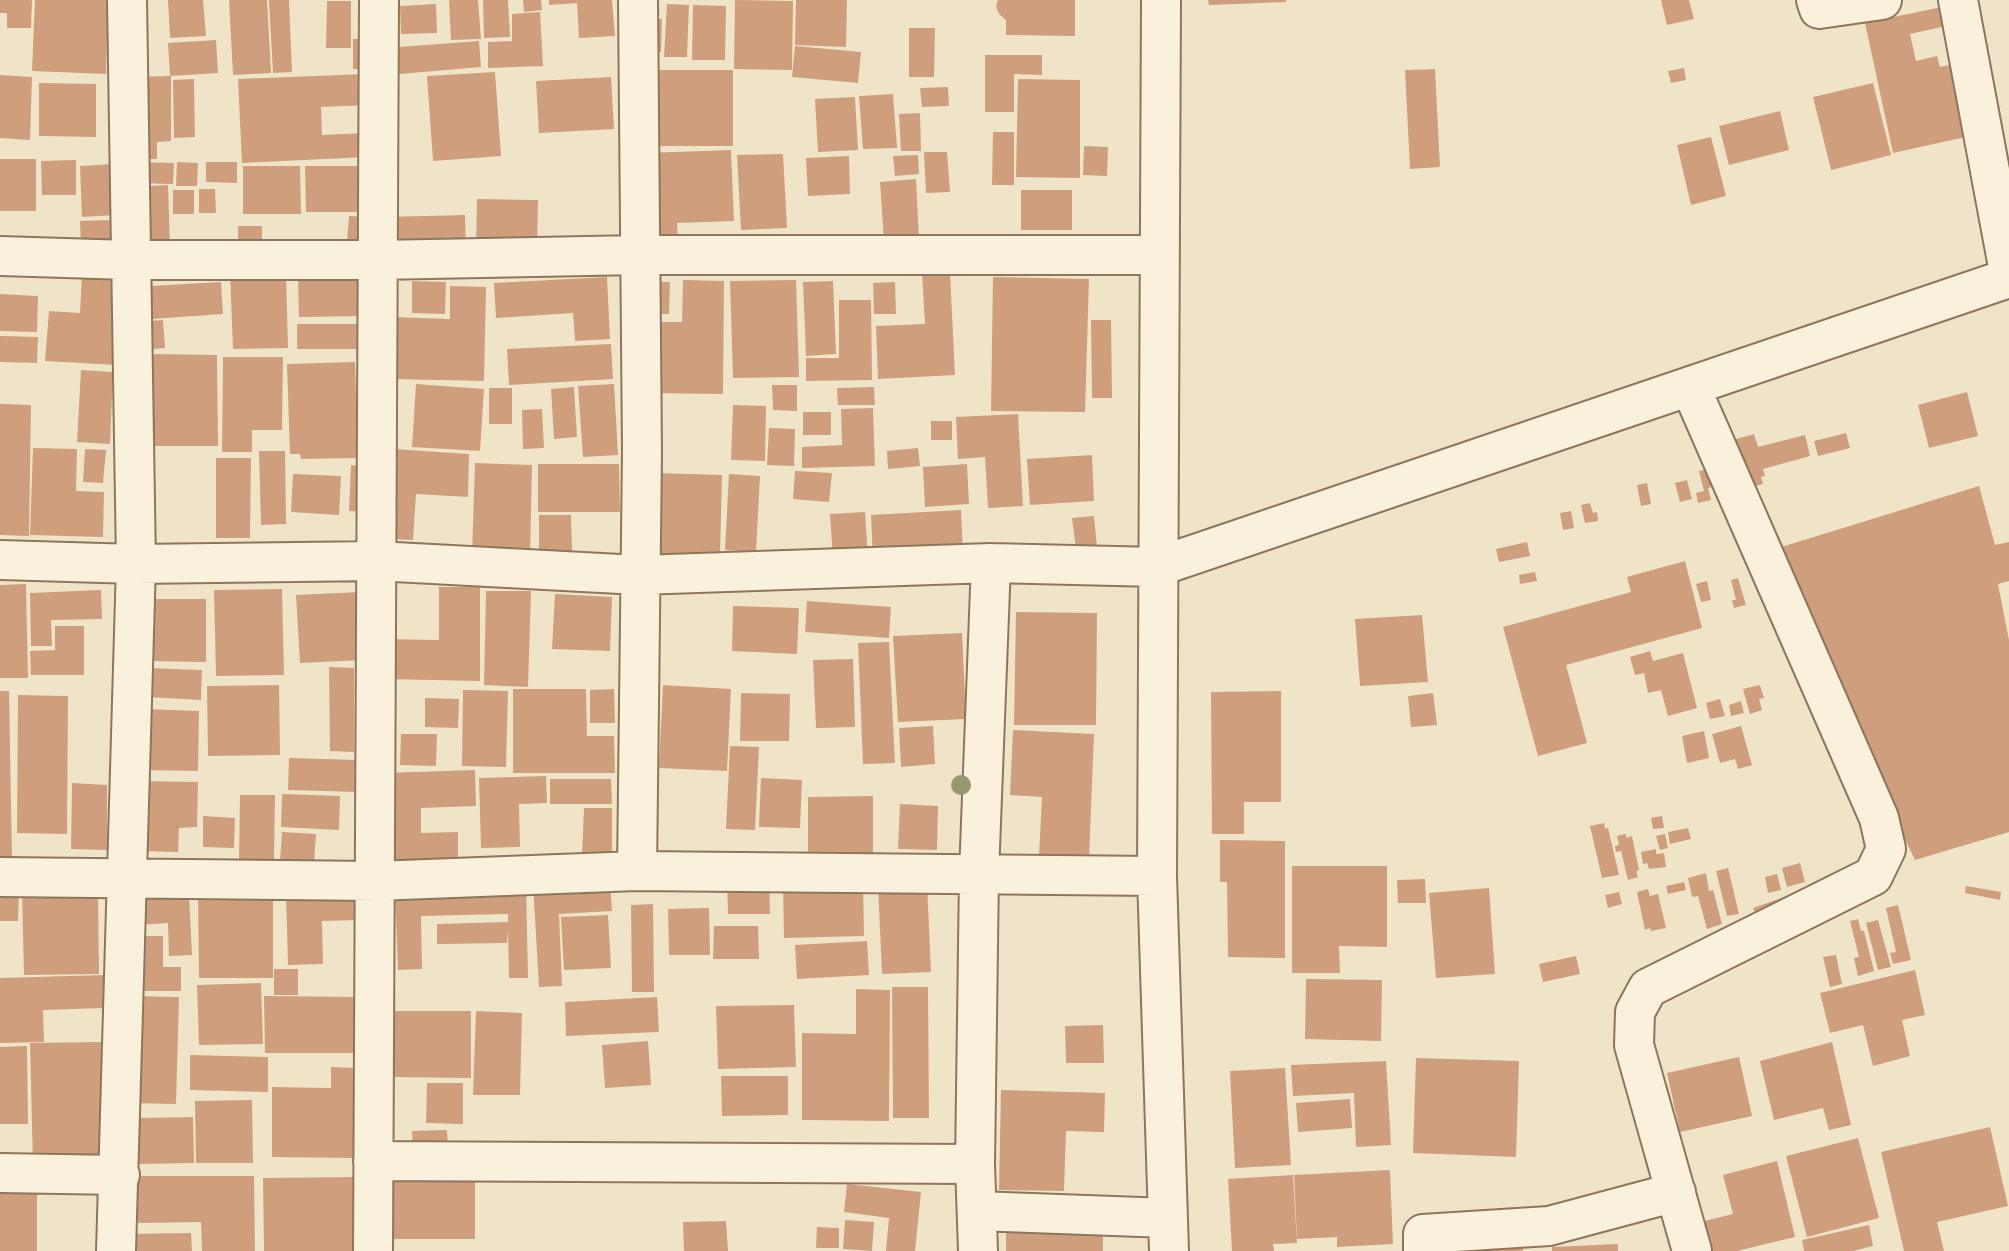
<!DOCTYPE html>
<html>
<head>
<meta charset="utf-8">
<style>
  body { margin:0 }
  canvas { display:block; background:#f0e4c8 }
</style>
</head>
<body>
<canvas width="2009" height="1251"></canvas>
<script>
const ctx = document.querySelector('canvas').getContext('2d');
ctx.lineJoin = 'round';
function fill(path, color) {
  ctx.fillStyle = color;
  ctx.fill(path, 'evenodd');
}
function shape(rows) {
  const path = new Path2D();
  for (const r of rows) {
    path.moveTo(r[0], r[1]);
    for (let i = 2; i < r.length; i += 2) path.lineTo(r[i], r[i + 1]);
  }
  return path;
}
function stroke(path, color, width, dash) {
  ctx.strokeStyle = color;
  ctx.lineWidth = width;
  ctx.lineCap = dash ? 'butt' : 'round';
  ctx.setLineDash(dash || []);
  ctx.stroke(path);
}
const building = shape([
  [0,0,32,0,31,28,7,28,7,13,0,13],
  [35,0,108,0,106,74,32,71],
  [168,0,203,0,206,36,170,38],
  [229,0,267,0,271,73,233,75],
  [269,0,289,0,292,72,273,73],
  [449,0,478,0,481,39,451,40],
  [483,0,508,0,510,37,484,38],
  [523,0,541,0,542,10,524,12],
  [549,0,612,0,615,36,579,38,577,3,549,5],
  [735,0,793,1,792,70,734,69],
  [796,0,847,0,846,47,795,45],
  [998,0,1075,0,1075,36,1006,35,1006,20,999,14,996,6],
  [1208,0,1286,0,1286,2,1209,5],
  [1661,0,1689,0,1694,19,1667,25],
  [327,1,351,1,351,48,326,48],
  [436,4,437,33,401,34,400,6],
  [667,4,689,5,687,57,664,57],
  [693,5,726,6,725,60,692,60],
  [1942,7,1946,26,1910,34,1916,61,1937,56,1940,67,1954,64,1970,136,1893,153,1865,23],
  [540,12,543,66,488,68,488,42,512,41,512,14],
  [646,18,662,19,661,52,645,52],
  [909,28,935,28,934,77,909,77],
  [353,39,373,39,373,69,353,69],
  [216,40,218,73,170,76,168,43],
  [479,41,481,67,388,75,386,48],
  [795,46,861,52,858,83,792,77],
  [985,55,1042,55,1042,75,1014,74,1014,112,985,112],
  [1684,68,1686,80,1671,83,1668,71],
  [1435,69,1440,167,1410,169,1405,70],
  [648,70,733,70,733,146,648,146],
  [495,72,501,156,433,161,427,76],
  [366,74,368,105,321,107,322,135,365,133,367,157,242,163,238,79],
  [0,75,32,77,30,140,0,138],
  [171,76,171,141,157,142,157,159,135,159,135,77],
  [611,77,614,129,539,133,536,81],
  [194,79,195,137,174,138,173,80],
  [1018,79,1080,80,1080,178,1016,177],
  [39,83,96,84,96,137,39,136],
  [1873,83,1891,155,1831,170,1813,97],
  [948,87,949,106,922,107,920,88],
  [893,94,897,148,863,149,859,96],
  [855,97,858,150,818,152,815,99],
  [1780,111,1789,150,1729,165,1719,126],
  [920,113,921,151,901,151,899,114],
  [993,132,1014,132,1014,185,992,185],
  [1711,137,1726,196,1691,205,1677,145],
  [1084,146,1108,147,1107,176,1083,175],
  [731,150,734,221,677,223,678,241,650,242,646,153],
  [924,152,947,152,950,192,926,193],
  [783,154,787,228,741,230,737,155],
  [918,155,919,174,895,176,893,156],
  [849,156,850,194,808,196,806,158],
  [0,159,36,159,36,211,0,211],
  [76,160,76,195,42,195,41,161],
  [133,162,174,163,173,184,133,183],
  [177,162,198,163,197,186,176,186],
  [206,162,237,162,237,183,206,182],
  [113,164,115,215,82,217,80,166],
  [243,166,300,166,301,214,243,214],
  [305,166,369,166,369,212,306,212],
  [916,179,919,239,884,242,880,182],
  [168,185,170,247,137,248,135,187],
  [199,189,215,189,216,213,199,213],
  [173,190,194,190,194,214,173,214],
  [1021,190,1072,190,1072,230,1021,230],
  [477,199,538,200,537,249,476,249],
  [465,215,466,250,386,251,385,217],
  [349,216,367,217,366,244,347,243],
  [114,220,115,244,81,246,80,221],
  [238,226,262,226,262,242,238,242],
  [286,272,288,348,233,349,230,273],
  [950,272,955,375,878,379,876,326,925,324,922,273],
  [82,274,121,276,116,365,45,361,49,311,80,313],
  [607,277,610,339,575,341,573,313,496,318,494,283],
  [993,277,1089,279,1085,412,991,411],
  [366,279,367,316,299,317,298,280],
  [683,280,724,281,723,394,647,393,648,322,682,322],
  [796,280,799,377,733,378,730,281],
  [412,281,446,282,445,314,412,313],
  [647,281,670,282,669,314,645,314],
  [833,281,836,354,806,356,803,282],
  [221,282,223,314,152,319,150,286],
  [895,282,896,314,874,314,873,283],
  [450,286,486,287,484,381,391,379,392,317,450,319],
  [0,294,38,296,37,332,0,331],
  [839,300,871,300,872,380,806,381,806,358,839,358],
  [163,320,165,348,139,350,136,322],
  [1091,320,1111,320,1112,398,1092,398],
  [297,324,364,324,363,349,297,349],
  [0,336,38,337,37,363,0,362],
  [611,344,613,379,509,385,507,349],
  [152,354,217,355,218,446,152,446],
  [223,357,283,357,282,430,252,430,252,452,222,452],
  [355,362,358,458,301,459,300,454,290,454,287,364],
  [81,370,113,372,110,444,77,442],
  [416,384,484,389,480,451,412,447],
  [614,384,618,455,583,457,578,386],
  [772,385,797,385,797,411,773,410],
  [574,387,577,437,554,439,551,389],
  [874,387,875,405,838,405,837,388],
  [489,388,512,388,512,424,489,424],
  [1967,392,1978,436,1929,448,1918,405],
  [0,404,31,405,29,536,0,535],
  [733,405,766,406,765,461,731,460],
  [873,408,875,466,802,468,802,447,842,445,841,409],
  [542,409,544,448,523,449,522,410],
  [803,412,831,412,831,435,803,435],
  [1018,414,1023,506,988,508,985,457,958,459,956,417],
  [931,421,952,421,952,440,931,440],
  [769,428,795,429,794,466,767,465],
  [1846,433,1850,448,1818,456,1814,441],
  [1754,434,1758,447,1805,435,1810,456,1763,469,1765,476,1761,477,1763,484,1738,490,1726,442],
  [33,448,77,449,76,491,104,492,103,537,30,535],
  [918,448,920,466,888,469,887,451],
  [85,449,106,450,103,483,83,482],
  [393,449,469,454,468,497,416,494,413,540,388,539],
  [259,451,285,451,286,524,261,525],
  [1092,455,1094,501,1030,505,1027,459],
  [216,458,251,458,250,538,216,538],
  [475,463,532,465,530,557,472,555],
  [538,464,619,464,620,512,538,512],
  [967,464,969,504,925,507,923,467],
  [351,465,369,467,367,512,349,511],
  [1712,468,1716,486,1708,488,1711,500,1698,503,1696,493,1704,491,1699,471],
  [795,471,832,473,829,502,793,499],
  [656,473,722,475,720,557,654,556],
  [293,474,341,476,339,515,291,512],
  [729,474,760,476,756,552,725,550],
  [1687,480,1692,499,1680,502,1675,483],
  [1647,483,1651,504,1641,506,1637,485],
  [1979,486,1995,545,2009,542,2009,581,1998,584,2009,640,2009,832,1915,860,1792,607,1775,549],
  [1590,503,1593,513,1597,512,1598,521,1585,523,1581,505],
  [961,510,963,553,873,558,871,515],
  [1571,511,1574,528,1563,530,1560,513],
  [865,512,868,556,833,558,830,514],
  [539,515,571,515,572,552,539,553],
  [1094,516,1097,547,1076,549,1072,518],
  [1527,542,1530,556,1499,562,1496,549],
  [1685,561,1702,628,1566,665,1587,743,1538,756,1503,627,1631,592,1627,577],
  [1535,572,1537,581,1520,584,1519,575],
  [1738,578,1746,605,1734,608,1732,600,1736,600,1731,580],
  [1707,581,1711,600,1701,602,1696,584],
  [26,584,28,678,0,678,0,585],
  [439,587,480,587,480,681,384,679,384,639,439,640],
  [282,589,284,675,216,676,214,590],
  [101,590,102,619,51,620,52,646,31,646,30,593],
  [486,591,531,591,528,687,484,685],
  [360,592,363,660,300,663,296,595],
  [555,594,612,597,610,651,552,649],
  [146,599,206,599,206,662,147,661],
  [807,601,891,607,889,638,805,632],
  [733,606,799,608,797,654,732,651],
  [1016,612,1097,613,1096,725,1014,725],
  [1422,615,1428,682,1360,686,1355,619],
  [55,626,84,626,84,675,31,675,30,651,55,650],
  [962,633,966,719,898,722,893,636],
  [889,642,895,763,863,764,858,643],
  [1650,651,1653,661,1683,653,1697,708,1668,716,1661,690,1648,693,1644,673,1635,675,1630,657],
  [853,659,855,727,816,728,813,660],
  [329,667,354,668,354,752,330,751],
  [148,668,202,670,201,700,147,697],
  [279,685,280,755,208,756,207,686],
  [663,685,731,689,727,771,659,768],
  [1760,685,1764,698,1759,699,1762,710,1750,714,1743,689],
  [513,689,586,689,587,736,614,736,615,773,513,773],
  [614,689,615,723,590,723,590,690],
  [463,690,508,691,506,767,462,766],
  [0,691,9,691,12,857,0,857],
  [1281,691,1281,802,1244,802,1244,834,1212,834,1211,692],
  [741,693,790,694,789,741,740,741],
  [1433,693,1437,725,1411,727,1408,696],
  [18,695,68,696,67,834,17,833],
  [425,698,459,699,458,728,425,727],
  [1720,699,1725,716,1710,719,1706,703],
  [1741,701,1744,713,1731,716,1729,705],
  [144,709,199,711,198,771,142,770],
  [933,726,935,764,901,767,899,728],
  [1741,726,1752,765,1738,769,1735,759,1720,763,1712,734],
  [1013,730,1094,734,1089,859,1039,856,1042,797,1010,795],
  [1704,731,1709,758,1687,763,1682,736],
  [401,734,437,734,436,766,400,765],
  [730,746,759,747,755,830,726,829],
  [289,758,359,760,359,792,288,790],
  [475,770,476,806,421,808,421,833,458,832,458,859,389,860,386,773],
  [546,776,547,803,519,804,520,847,481,848,479,778],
  [761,778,802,780,800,828,759,827],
  [550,779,611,779,612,804,550,804],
  [139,781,198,782,197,827,179,828,178,852,138,851],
  [72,783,107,785,107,850,71,849],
  [282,794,340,796,339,830,281,827],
  [240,795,275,795,274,860,239,860],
  [873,796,873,859,808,859,808,797],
  [900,804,938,806,937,850,898,849],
  [584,808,612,808,612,857,582,856],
  [203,816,235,818,234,848,203,847],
  [1662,816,1664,828,1653,829,1651,818],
  [1604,823,1605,829,1608,828,1619,875,1602,878,1590,826],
  [1688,828,1691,839,1670,844,1668,832],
  [282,832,316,834,314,863,280,861],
  [1626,834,1626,838,1632,836,1639,870,1636,871,1638,877,1628,880,1621,851,1616,852,1615,846,1619,845,1617,836],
  [1665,834,1668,848,1660,850,1656,836],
  [1220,840,1285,841,1285,958,1228,957,1227,882,1220,882],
  [1656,849,1656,854,1664,853,1666,867,1649,869,1647,863,1643,864,1641,852],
  [1800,863,1805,882,1787,887,1782,868],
  [1292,866,1387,866,1387,947,1339,946,1340,973,1292,973],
  [1728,868,1739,914,1727,916,1716,871],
  [1706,873,1709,891,1713,890,1722,924,1707,929,1698,896,1692,897,1688,878],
  [1777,874,1781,890,1768,893,1765,877],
  [727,877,769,877,770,914,728,914],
  [1425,879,1426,903,1398,903,1397,880],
  [610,880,612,911,559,914,562,986,539,987,533,884],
  [863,882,864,936,784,938,783,883],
  [1684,882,1686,890,1668,894,1666,886],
  [927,883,931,972,882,974,878,885],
  [526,884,528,978,509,978,508,929,507,943,437,944,437,924,508,922,508,914,421,916,422,969,398,970,395,887],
  [1966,886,2001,892,2000,900,1965,893],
  [1489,888,1495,974,1436,978,1429,893],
  [1648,889,1650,896,1658,894,1666,928,1651,931,1650,928,1645,930,1637,892],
  [1804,890,1760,926,1753,908],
  [0,891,19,892,18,921,0,921],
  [98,891,99,974,24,975,22,892],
  [198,892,273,892,273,978,199,978],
  [360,892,361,920,322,921,323,964,288,965,286,894],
  [1619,892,1622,904,1608,908,1605,895],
  [189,894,192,955,169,956,168,923,138,925,137,897],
  [653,904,654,992,632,992,631,905],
  [1898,905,1911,960,1893,964,1890,953,1896,952,1886,908],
  [709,908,710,955,669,955,668,909],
  [608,915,611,968,564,970,561,917],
  [1858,919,1861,931,1864,931,1874,971,1858,976,1854,958,1859,957,1850,921],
  [1878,920,1891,967,1878,970,1866,923],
  [714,926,758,926,759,959,713,959],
  [134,936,163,936,163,967,181,967,181,991,133,991],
  [867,941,869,975,797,979,795,945],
  [1836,955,1842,984,1830,987,1823,957],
  [1576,956,1580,974,1543,982,1539,964],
  [274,969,298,969,298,995,274,995],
  [1915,970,1925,1015,1902,1020,1910,1056,1873,1066,1863,1025,1830,1033,1820,993],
  [105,975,105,1008,43,1010,44,1042,0,1043,0,978],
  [1306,979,1382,980,1381,1041,1305,1039],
  [261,983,263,1044,199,1045,197,985],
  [892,987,928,987,929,1118,893,1118],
  [856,989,890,990,889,1121,802,1120,802,1033,856,1034],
  [128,996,179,997,176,1104,126,1103],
  [264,996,356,997,356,1053,265,1053],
  [657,997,659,1032,566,1036,565,1002],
  [794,1005,796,1067,718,1069,716,1006],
  [392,1011,471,1011,471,1078,391,1077],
  [476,1011,522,1013,520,1095,473,1095],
  [1103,1025,1104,1063,1066,1063,1065,1026],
  [648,1041,651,1085,605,1088,602,1045],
  [104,1042,106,1164,33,1166,30,1043],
  [1832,1042,1851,1125,1829,1130,1823,1108,1774,1120,1760,1061],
  [27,1046,28,1124,0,1124,0,1047],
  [190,1055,268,1057,268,1092,190,1090],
  [1739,1057,1752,1116,1680,1132,1667,1073],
  [1416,1058,1519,1061,1516,1157,1413,1153],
  [1386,1061,1391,1145,1356,1147,1354,1093,1293,1096,1291,1065],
  [331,1067,357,1068,356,1158,272,1157,272,1087,331,1088],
  [1285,1068,1291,1165,1235,1168,1230,1071],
  [721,1076,788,1076,788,1115,722,1116],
  [427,1083,463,1083,463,1124,426,1123],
  [1001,1090,1105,1093,1104,1132,1066,1131,1064,1191,999,1190],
  [1350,1099,1352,1128,1298,1132,1296,1103],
  [252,1100,253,1163,196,1163,195,1101],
  [193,1117,194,1163,137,1164,136,1118],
  [1990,1127,2008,1206,1937,1222,1944,1251,1904,1251,1881,1152],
  [447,1130,448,1149,413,1150,412,1131],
  [1858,1138,1879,1218,1807,1237,1786,1156],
  [1777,1161,1795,1237,1737,1251,1708,1251,1700,1222,1733,1214,1723,1175],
  [1390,1170,1393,1244,1337,1247,1337,1237,1297,1239,1294,1175],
  [1293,1175,1297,1243,1273,1244,1274,1251,1232,1251,1228,1179],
  [138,1176,254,1176,255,1251,202,1251,201,1222,138,1223],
  [355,1177,356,1251,264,1251,263,1178],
  [391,1182,475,1182,475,1239,390,1239],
  [847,1184,921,1192,915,1251,886,1251,889,1218,844,1212],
  [0,1194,37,1194,37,1251,0,1251],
  [845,1220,874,1222,872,1251,843,1249],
  [726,1221,728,1251,684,1251,683,1222],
  [1869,1225,1873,1246,1853,1251,1804,1251,1802,1240],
  [1006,1226,1103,1227,1103,1251,1006,1251],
  [817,1227,839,1228,839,1248,816,1248],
  [191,1233,192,1251,126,1251,126,1234],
  [1618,1244,1618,1251,1552,1251,1552,1247],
  [1523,1246,1523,1251,1434,1251]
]);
const minor = shape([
  [1161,0,1157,876,1169,1251],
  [1816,0,1819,9,1882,0],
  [1958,0,2009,272],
  [0,256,129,260,378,260,639,255,1159,255],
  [1690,386,1879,818,1886,849,1873,876,1648,988,1635,1012,1634,1045,1692,1251],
  [0,560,136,564,376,561,639,575,991,563,1157,567,2009,278],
  [637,871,642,452,638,0],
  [0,877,375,881,637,871,1157,876],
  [373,1161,975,1164],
  [0,1173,120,1175],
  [977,1211,1168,1218],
  [116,1251,136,564,127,0],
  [373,1251,379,0],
  [978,1251,975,1164,979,874,991,563],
  [1423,1251,1423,1234,1549,1226,1676,1192]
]);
const trees = [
  [961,785]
];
fill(building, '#cf9f7d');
stroke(minor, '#8d765c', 42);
stroke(minor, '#faf1dc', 38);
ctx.fillStyle = '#96986f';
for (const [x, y] of trees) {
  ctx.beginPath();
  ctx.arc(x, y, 10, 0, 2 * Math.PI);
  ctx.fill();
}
</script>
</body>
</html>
